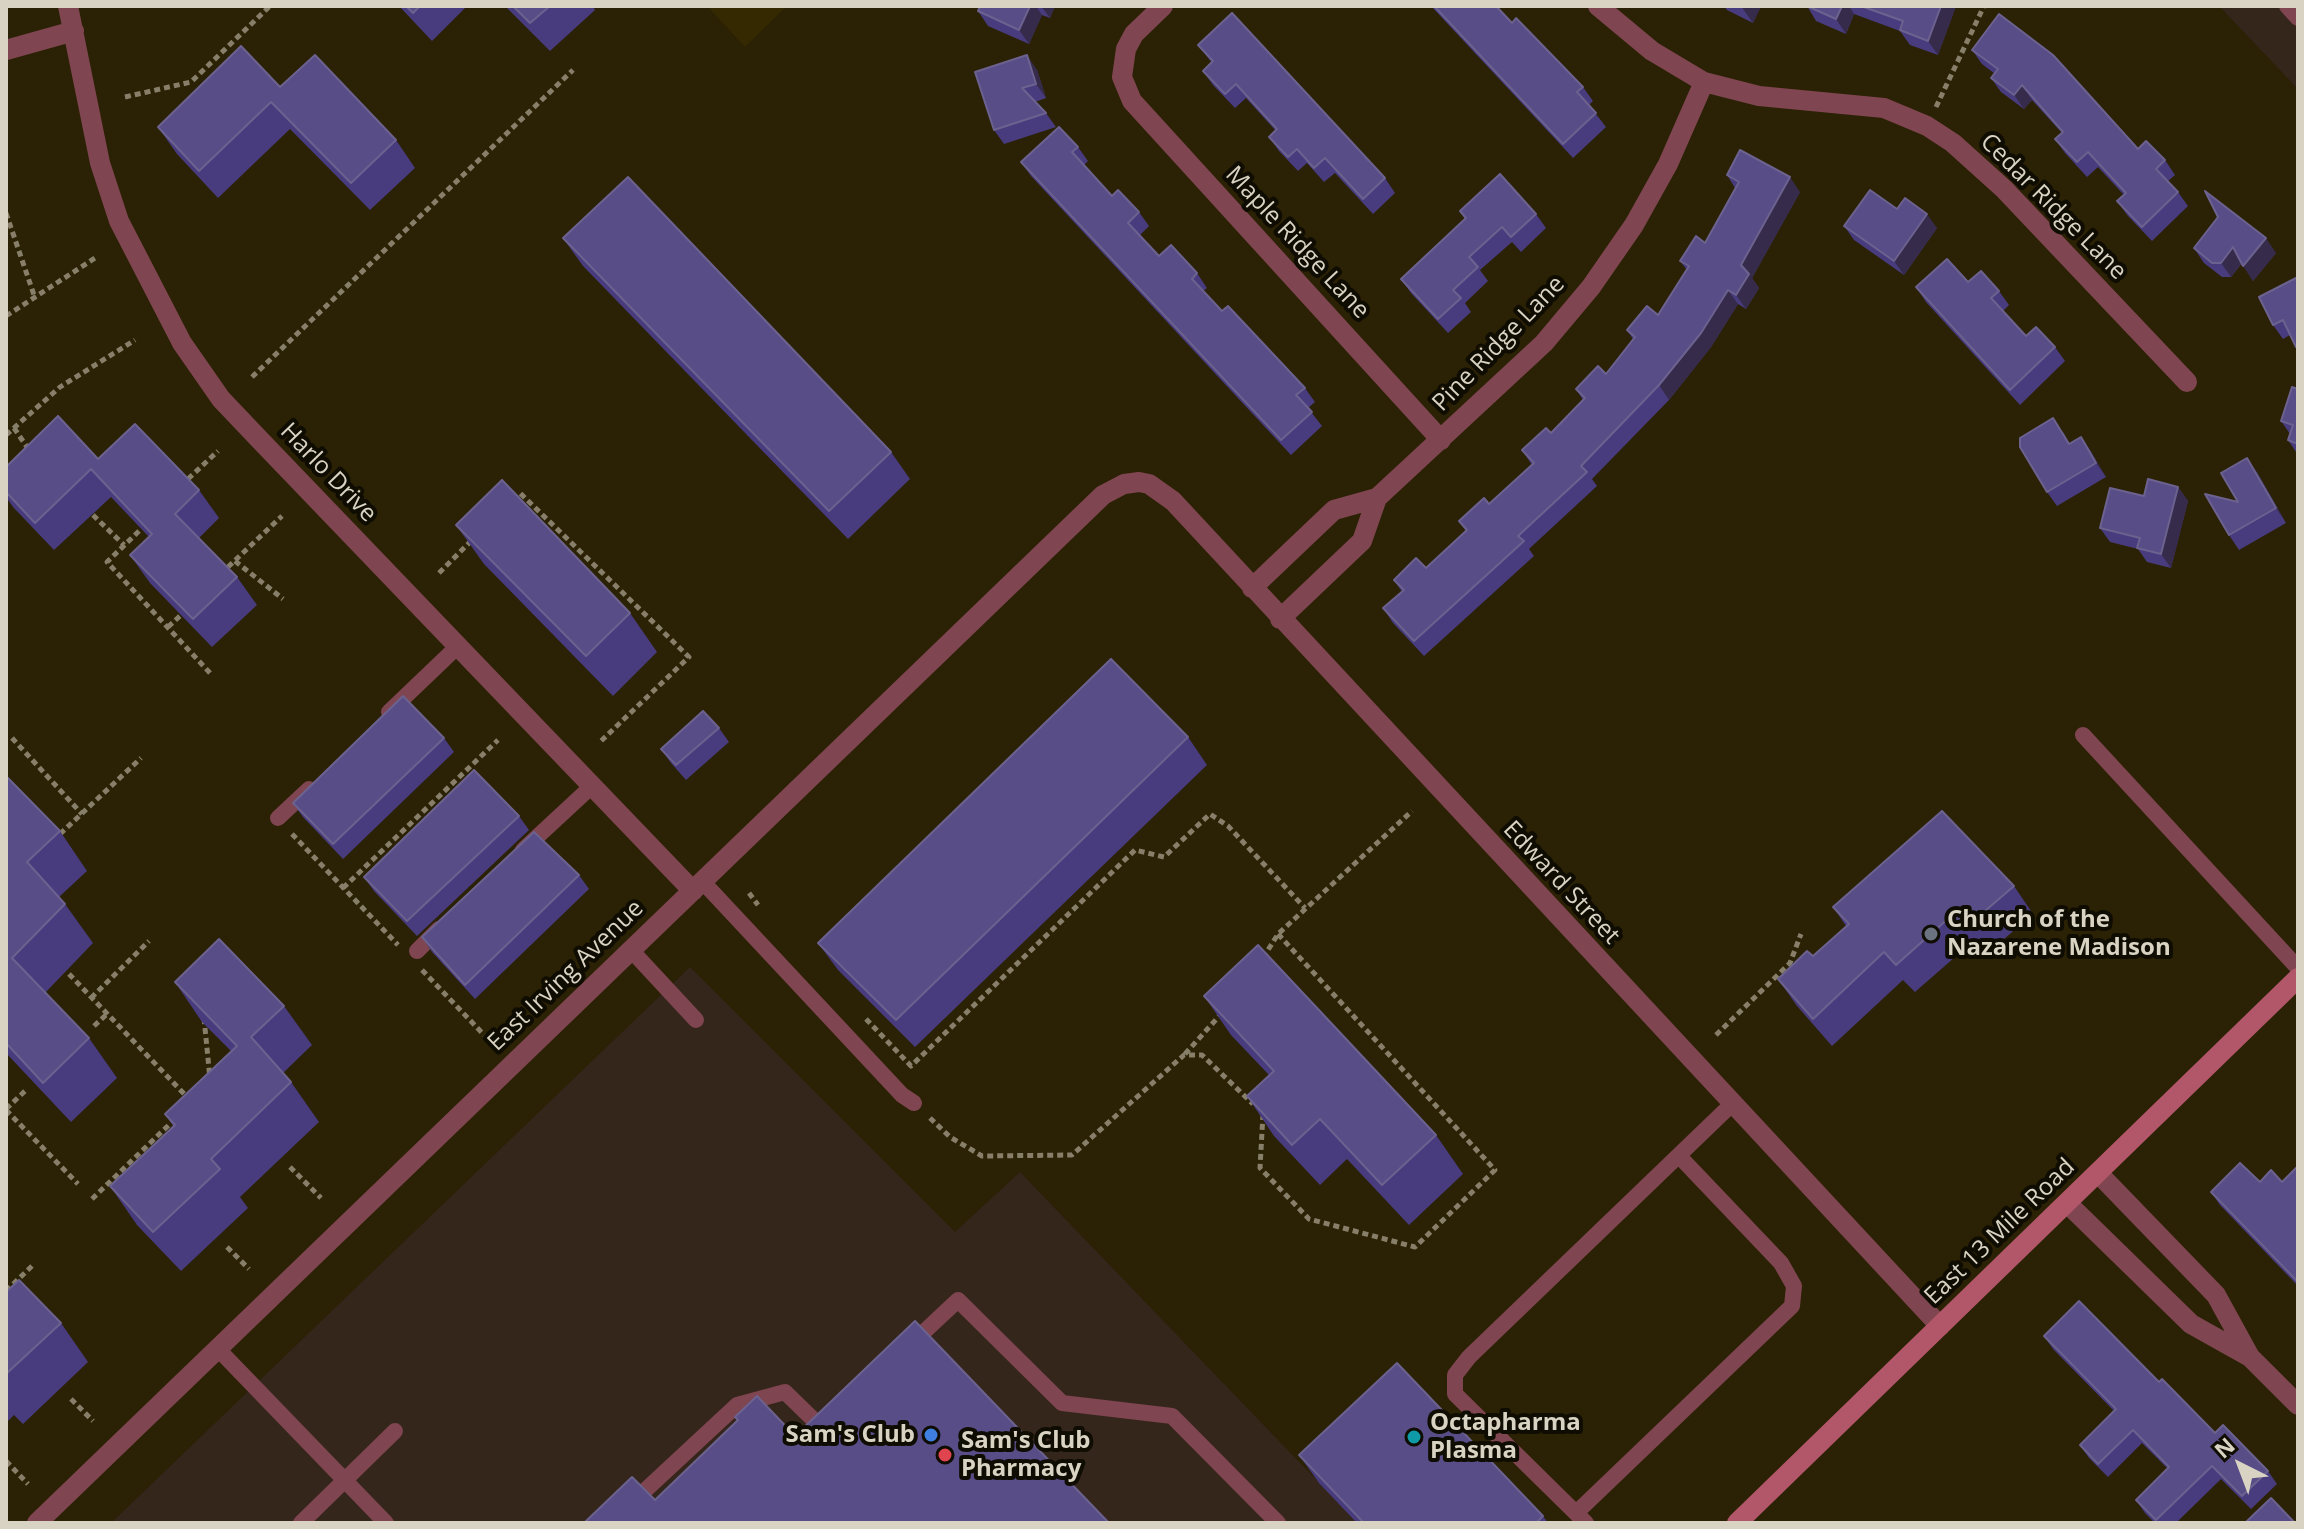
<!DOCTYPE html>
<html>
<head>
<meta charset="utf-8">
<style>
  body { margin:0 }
  #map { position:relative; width:2304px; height:1529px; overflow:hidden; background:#2b2104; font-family:"Open Sans",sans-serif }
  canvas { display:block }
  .frame { position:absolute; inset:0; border:8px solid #d9d3c3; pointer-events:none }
  .north { position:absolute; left:2200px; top:1425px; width:80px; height:80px; -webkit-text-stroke:6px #0f0c02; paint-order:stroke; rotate:318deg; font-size:22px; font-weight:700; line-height:32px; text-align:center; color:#d9d3c3 }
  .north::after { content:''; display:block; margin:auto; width:28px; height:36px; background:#d9d3c3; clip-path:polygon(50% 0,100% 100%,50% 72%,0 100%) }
</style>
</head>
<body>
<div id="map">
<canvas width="2304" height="1529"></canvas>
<div class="frame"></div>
<div class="north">N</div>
</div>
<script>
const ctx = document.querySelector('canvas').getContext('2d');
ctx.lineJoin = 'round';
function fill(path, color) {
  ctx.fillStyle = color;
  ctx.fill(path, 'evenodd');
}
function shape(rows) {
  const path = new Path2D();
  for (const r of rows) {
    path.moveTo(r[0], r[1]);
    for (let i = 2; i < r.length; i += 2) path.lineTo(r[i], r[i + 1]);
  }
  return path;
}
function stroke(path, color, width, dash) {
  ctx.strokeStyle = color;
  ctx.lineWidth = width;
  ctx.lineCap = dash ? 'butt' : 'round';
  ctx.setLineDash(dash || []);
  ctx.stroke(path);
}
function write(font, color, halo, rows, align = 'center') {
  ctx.font = font + ' "Open Sans",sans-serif';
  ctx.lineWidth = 8;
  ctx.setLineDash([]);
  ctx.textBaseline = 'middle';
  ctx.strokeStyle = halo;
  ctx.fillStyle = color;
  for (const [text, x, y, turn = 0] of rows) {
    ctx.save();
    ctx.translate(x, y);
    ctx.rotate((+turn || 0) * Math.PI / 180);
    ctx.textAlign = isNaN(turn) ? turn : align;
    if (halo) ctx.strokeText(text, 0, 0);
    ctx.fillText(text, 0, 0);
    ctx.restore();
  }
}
const commercial = shape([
  [2219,6,2298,6,2298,89],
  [690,967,955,1232,1020,1172,1358,1523,111,1523]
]);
const built = shape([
  [707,6,787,6,745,47]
]);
const path = shape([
  [125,97,191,82,270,6],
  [1936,107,1984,6],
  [6,213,34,295],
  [6,316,95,258],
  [252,377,573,70],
  [14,428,29,450],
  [6,435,60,387,135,340],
  [188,479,218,451],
  [514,500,520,493,689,657,600,742],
  [93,515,124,545],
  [139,531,107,562,210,673],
  [235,561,283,599],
  [228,567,282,516],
  [439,573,472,540],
  [168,627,180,616],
  [12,738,82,814],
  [60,834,141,758],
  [292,834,398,945],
  [343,888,498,740],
  [749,893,758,905],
  [1263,958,1278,934,1412,811],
  [422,970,487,1038],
  [69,974,190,1100],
  [91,998,149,941],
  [204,1018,210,1079],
  [866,1019,911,1066,1135,850,1164,857,1210,814,1228,826,1305,908],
  [94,1026,107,1014],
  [1716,1035,1790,963,1801,934],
  [1185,1054,1221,1014],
  [6,1109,26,1090],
  [6,1110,78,1184],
  [1263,1114,1260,1168,1309,1219,1415,1247,1495,1170,1278,934],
  [930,1118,950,1137,982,1156,1072,1155,1184,1055,1202,1055,1253,1104],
  [290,1167,321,1198],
  [92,1199,175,1119],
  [227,1247,249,1269],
  [6,1291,33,1265],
  [71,1399,93,1421],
  [6,1461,28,1484]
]);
const service = shape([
  [2287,6,2298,18],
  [389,712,458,646],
  [2083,735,2298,968],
  [278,818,309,789],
  [523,850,592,786],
  [702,881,902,1095,914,1103],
  [631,950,696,1020],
  [417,951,439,929],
  [910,1345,958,1300,1062,1403,1172,1416,1278,1523],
  [217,1348,386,1523],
  [1576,1513,1792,1306,1794,1286,1781,1263,1680,1157],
  [301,1523,395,1431],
  [610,1523,737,1405,785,1392,822,1428,829,1422],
  [1586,1523,1455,1394,1455,1375,1469,1357,1731,1105]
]);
const minor = shape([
  [68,6,100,163,119,221,182,343,221,399,259,439,693,891],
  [1163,6,1134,34,1126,49,1122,77,1132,101,1441,440],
  [1598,6,1652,51,1704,82,1759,96,1884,108,1927,126,1953,143,2004,189,2187,382],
  [6,50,74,31],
  [1252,588,1334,510,1377,498,1544,343,1591,287,1634,225,1668,164,1704,82],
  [1280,619,1362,541,1377,498],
  [2098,1173,2216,1295,2250,1357,2298,1405],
  [2067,1203,2191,1324,2250,1357],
  [37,1523,1103,495,1124,484,1139,482,1149,484,1173,501,1940,1326]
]);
const secondary = shape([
  [1737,1523,2298,978]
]);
const wall = shape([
  [399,6,467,6,432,41],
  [505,6,593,6,595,10,550,51],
  [980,6,1055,6,1050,18,1042,15,1029,44,988,26,978,11],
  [1431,6,1496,6,1512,23,1583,87,1593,101,1589,105,1606,127,1573,158],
  [1724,6,1761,6,1753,23,1727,10],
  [1807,6,1956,6,1938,55,1910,45,1900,31,1854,14,1846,34,1816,21],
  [1198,45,1385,178,1395,193,1373,214,1335,173,1324,182,1307,163,1298,171,1279,151,1269,137,1276,131,1246,98,1235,108,1213,85,1203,71,1212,63],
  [1972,50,2138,149,2165,160,2175,175,2168,181,2178,192,2188,206,2152,241,2128,216,2117,201,2124,195,2098,167,2087,177,2065,153,2055,139,2062,133,2032,100,2024,109,2001,92,1991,78,1995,74,1982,64],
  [1037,70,1046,98,1035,102,1046,113,1056,127,1004,144,994,130],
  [280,87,396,140,415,168,370,210,290,129,218,198,177,154,158,127],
  [1078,147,1088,161,1084,165,1112,196,1139,212,1149,226,1140,235,1159,256,1197,273,1207,288,1203,291,1222,311,1305,388,1315,402,1308,408,1322,426,1291,455,1031,176,1021,162],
  [1727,175,1800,192,1752,278,1759,288,1746,309,1738,304,1711,347,1669,400,1592,479,1597,486,1529,549,1534,556,1424,656,1393,623,1383,608,1402,592,1394,580,1426,568,1466,531,1459,521,1489,504,1532,465,1522,450,1551,433,1583,400,1576,389,1606,374,1633,339,1627,330,1658,315,1687,270,1680,261,1705,243,1735,188],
  [1897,209,1937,228,1904,275,1854,240,1844,226],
  [1460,211,1536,214,1546,228,1521,252,1512,242,1480,270,1488,281,1465,303,1471,312,1448,333,1411,293,1401,279,1465,219],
  [563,238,891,452,910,479,848,539,583,266],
  [2194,248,2276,253,2253,281,2242,263,2231,277,2222,277,2204,263],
  [2298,277,2298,349,2290,335,2283,339,2273,325],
  [1968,282,1999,291,2009,305,2003,311,2026,336,2055,347,2065,361,2020,405,1926,302,1916,287],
  [2298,389,2298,455,2288,440,2290,434,2281,421],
  [2063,432,2070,444,2081,437,2106,477,2057,506,2047,492],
  [98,459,199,490,219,518,199,538,237,577,257,605,212,647,150,583,130,555,149,537,111,497,54,550,13,507,6,497,6,467],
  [2257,472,2286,523,2239,550,2229,535,2238,502],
  [2178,487,2188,501,2171,568,2147,562,2138,549,2110,542,2100,528,2144,496],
  [456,525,630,613,657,652,613,696,484,564],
  [719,728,729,742,686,780,671,763,661,749],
  [1188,737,1207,765,915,1047,838,970,818,943],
  [444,738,454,752,343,859,303,817,293,803],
  [6,776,60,831,87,871,59,897,65,904,93,943,45,993,89,1038,117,1078,71,1122,6,1053],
  [519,816,529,830,417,936,374,891,364,877],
  [579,875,589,889,475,999,432,952,422,937],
  [2014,886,2033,914,1982,958,1970,944,1915,992,1903,980,1832,1046,1797,1006,1778,979,1813,956,1846,926,1833,907],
  [175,982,284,1006,312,1045,283,1073,291,1082,319,1122,240,1197,248,1208,181,1271,137,1225,110,1186,174,1127,165,1114,231,1051,202,1022],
  [1204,996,1436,1135,1463,1174,1409,1225,1347,1159,1320,1185,1274,1136,1247,1096,1269,1075,1231,1035],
  [2298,1166,2298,1286,2220,1205,2211,1192,2260,1182,2282,1182],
  [6,1292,61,1323,88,1362,23,1424,14,1415,6,1423],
  [2044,1336,2159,1382,2215,1433,2268,1471,2277,1484,2251,1509,2221,1479,2176,1523,2155,1523,2145,1513,2136,1500,2168,1469,2142,1443,2108,1477,2089,1458,2080,1445,2114,1411,2053,1349],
  [1299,1455,1543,1516,1548,1523,1357,1523,1319,1483]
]);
const shadedWall = shape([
  [1030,6,1036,6,1042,15,1029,44,1019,30],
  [1041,6,1055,6,1050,18],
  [1744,6,1761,6,1753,23,1743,9],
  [1842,6,1849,6,1854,14,1846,34,1836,19],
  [1941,6,1956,6,1938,55,1928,41],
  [1027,55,1037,70,1046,98,1036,84],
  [2022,85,2032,100,2024,109,2014,95],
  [1790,177,1800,192,1752,278,1759,288,1746,309,1736,295,1741,265],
  [1927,214,1937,228,1904,275,1894,261],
  [2266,238,2276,253,2253,281,2243,266],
  [2233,247,2243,261,2231,277,2221,263],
  [1728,290,1738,304,1711,347,1669,400,1659,385],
  [2081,437,2091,451,2106,477,2096,463],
  [2247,458,2257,472,2286,523,2276,508],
  [2178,487,2188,501,2171,568,2161,554]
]);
const building = shape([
  [406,6,420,6,413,13,406,6],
  [513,6,550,6,530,23,513,6],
  [980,6,1030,6,1019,30,978,11,980,6],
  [1434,6,1496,6,1512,23,1516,18,1583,87,1577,92,1596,113,1563,144,1434,6],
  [1807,6,1842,6,1836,19,1807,6],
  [1861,6,1941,6,1928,41,1900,30,1903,21,1861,6],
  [1232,13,1385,178,1363,199,1325,158,1314,168,1297,149,1288,157,1269,137,1277,129,1236,84,1225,94,1203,71,1213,61,1198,45,1232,13],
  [1999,14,2053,55,2138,149,2146,141,2165,160,2156,169,2178,192,2142,227,2117,201,2126,193,2088,152,2077,162,2055,139,2063,132,2022,85,2014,95,1991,78,1998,69,1972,50,1999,14],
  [241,46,280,87,315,55,396,140,351,183,271,102,199,171,158,127,241,46],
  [1027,55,1036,84,1022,88,1046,113,994,130,975,72,1027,55],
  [1059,127,1078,147,1072,152,1112,196,1118,190,1139,212,1128,223,1159,256,1171,245,1197,273,1192,279,1222,311,1228,306,1305,388,1296,395,1312,412,1281,440,1021,162,1059,127],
  [1740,150,1790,177,1741,265,1749,274,1736,295,1728,290,1701,333,1659,385,1581,466,1587,472,1518,536,1524,541,1414,641,1383,608,1404,590,1394,580,1416,558,1426,568,1467,530,1459,521,1484,498,1489,504,1534,463,1522,450,1546,428,1551,433,1585,398,1576,389,1598,366,1606,374,1635,337,1627,330,1647,306,1658,315,1689,266,1680,261,1696,236,1705,243,1739,182,1727,175,1740,150],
  [1500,174,1536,214,1511,237,1502,227,1469,257,1478,267,1453,290,1461,298,1438,319,1401,279,1466,218,1460,211,1500,174],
  [628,177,891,452,829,511,563,238,628,177],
  [1870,190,1897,209,1905,198,1927,214,1894,261,1844,226,1870,190],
  [2205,191,2266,238,2243,266,2233,247,2221,263,2212,263,2194,248,2218,217,2205,191],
  [1947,259,1968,282,1981,271,1999,291,1991,298,2026,336,2036,327,2055,347,2010,390,1916,287,1947,259],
  [2298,277,2298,346,2296,347,2283,320,2273,325,2259,297,2298,277],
  [2292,387,2298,389,2298,444,2288,440,2293,425,2281,421,2292,387],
  [58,416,98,459,135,424,199,490,175,514,237,577,193,619,130,555,152,534,91,469,35,523,6,492,6,467,58,416],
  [2053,418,2069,444,2081,437,2096,463,2047,492,2020,447,2020,438,2053,418],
  [2247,458,2276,508,2229,535,2205,494,2238,502,2221,473,2247,458],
  [2148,479,2178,487,2161,554,2137,548,2140,538,2100,528,2110,488,2144,496,2148,479],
  [502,480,630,613,586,656,456,525,502,480],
  [1111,659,1188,737,896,1020,818,943,1111,659],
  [403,696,444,738,333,844,293,803,403,696],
  [703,711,719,728,676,765,661,749,703,711],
  [474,770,519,816,407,921,364,877,474,770],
  [6,776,60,831,27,862,65,904,12,958,89,1038,43,1083,6,1043,6,776],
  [1942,811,2014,886,1963,930,1951,916,1896,965,1884,952,1813,1019,1778,979,1807,951,1813,956,1849,924,1833,907,1942,811],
  [534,832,579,875,465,985,422,937,534,832],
  [219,939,284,1006,251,1037,291,1082,211,1159,220,1169,153,1232,110,1186,175,1125,165,1114,237,1046,175,982,219,939],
  [1258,945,1436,1135,1382,1185,1320,1119,1292,1145,1247,1096,1274,1071,1204,996,1258,945],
  [2240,1163,2260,1182,2271,1170,2282,1182,2298,1166,2298,1282,2211,1192,2240,1163],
  [19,1280,61,1323,6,1374,6,1292,19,1280],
  [2079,1301,2159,1382,2162,1379,2215,1433,2223,1425,2268,1471,2242,1496,2212,1466,2156,1520,2136,1500,2169,1467,2133,1430,2098,1464,2080,1445,2116,1409,2044,1336,2079,1301],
  [915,1321,1109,1523,584,1523,632,1477,655,1500,738,1420,735,1417,757,1396,795,1436,915,1321],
  [1397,1363,1543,1516,1536,1523,1364,1523,1299,1455,1397,1363],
  [2271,1498,2295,1523,2298,1520,2298,1523,2245,1523,2271,1498]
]);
const markers = [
  [1931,934,8,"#6b7280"],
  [931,1435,8,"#3f7fe0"],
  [1414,1437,8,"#0f9aa8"],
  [945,1455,8,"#e0444e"]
];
const streetNames = [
  ["Cedar Ridge Lane",2053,207,45],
  ["Maple Ridge Lane",1297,243,47],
  ["Pine Ridge Lane",1499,344,-46],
  ["Harlo Drive",328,473,46],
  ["Edward Street",1561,883,47],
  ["East Irving Avenue",566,976,-44],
  ["East 13 Mile Road",2000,1232,-44]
];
const poiNames = [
  ["Church of the",1947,920],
  ["Nazarene Madison",1947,948],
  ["Octapharma",1430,1423],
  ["Plasma",1430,1451],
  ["Sam's Club",915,1435,"right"],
  ["Sam's Club",961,1441],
  ["Pharmacy",961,1469]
];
fill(commercial, '#35261b');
fill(built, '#342901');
stroke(path, '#877f69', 5, [6, 4]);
stroke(service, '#7f4550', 16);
stroke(minor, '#7f4550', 20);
stroke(secondary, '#b25669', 20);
fill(wall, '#483c7e');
fill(shadedWall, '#362b4a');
fill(building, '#584d86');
stroke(building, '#6c628f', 2);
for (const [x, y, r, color] of markers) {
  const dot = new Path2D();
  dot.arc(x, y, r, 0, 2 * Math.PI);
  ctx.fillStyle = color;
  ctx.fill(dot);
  stroke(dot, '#0f0c02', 3);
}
write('24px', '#d9d3c3', '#0f0c02', streetNames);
write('bold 24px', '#d9d3c3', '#0f0c02', poiNames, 'left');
</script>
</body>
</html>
